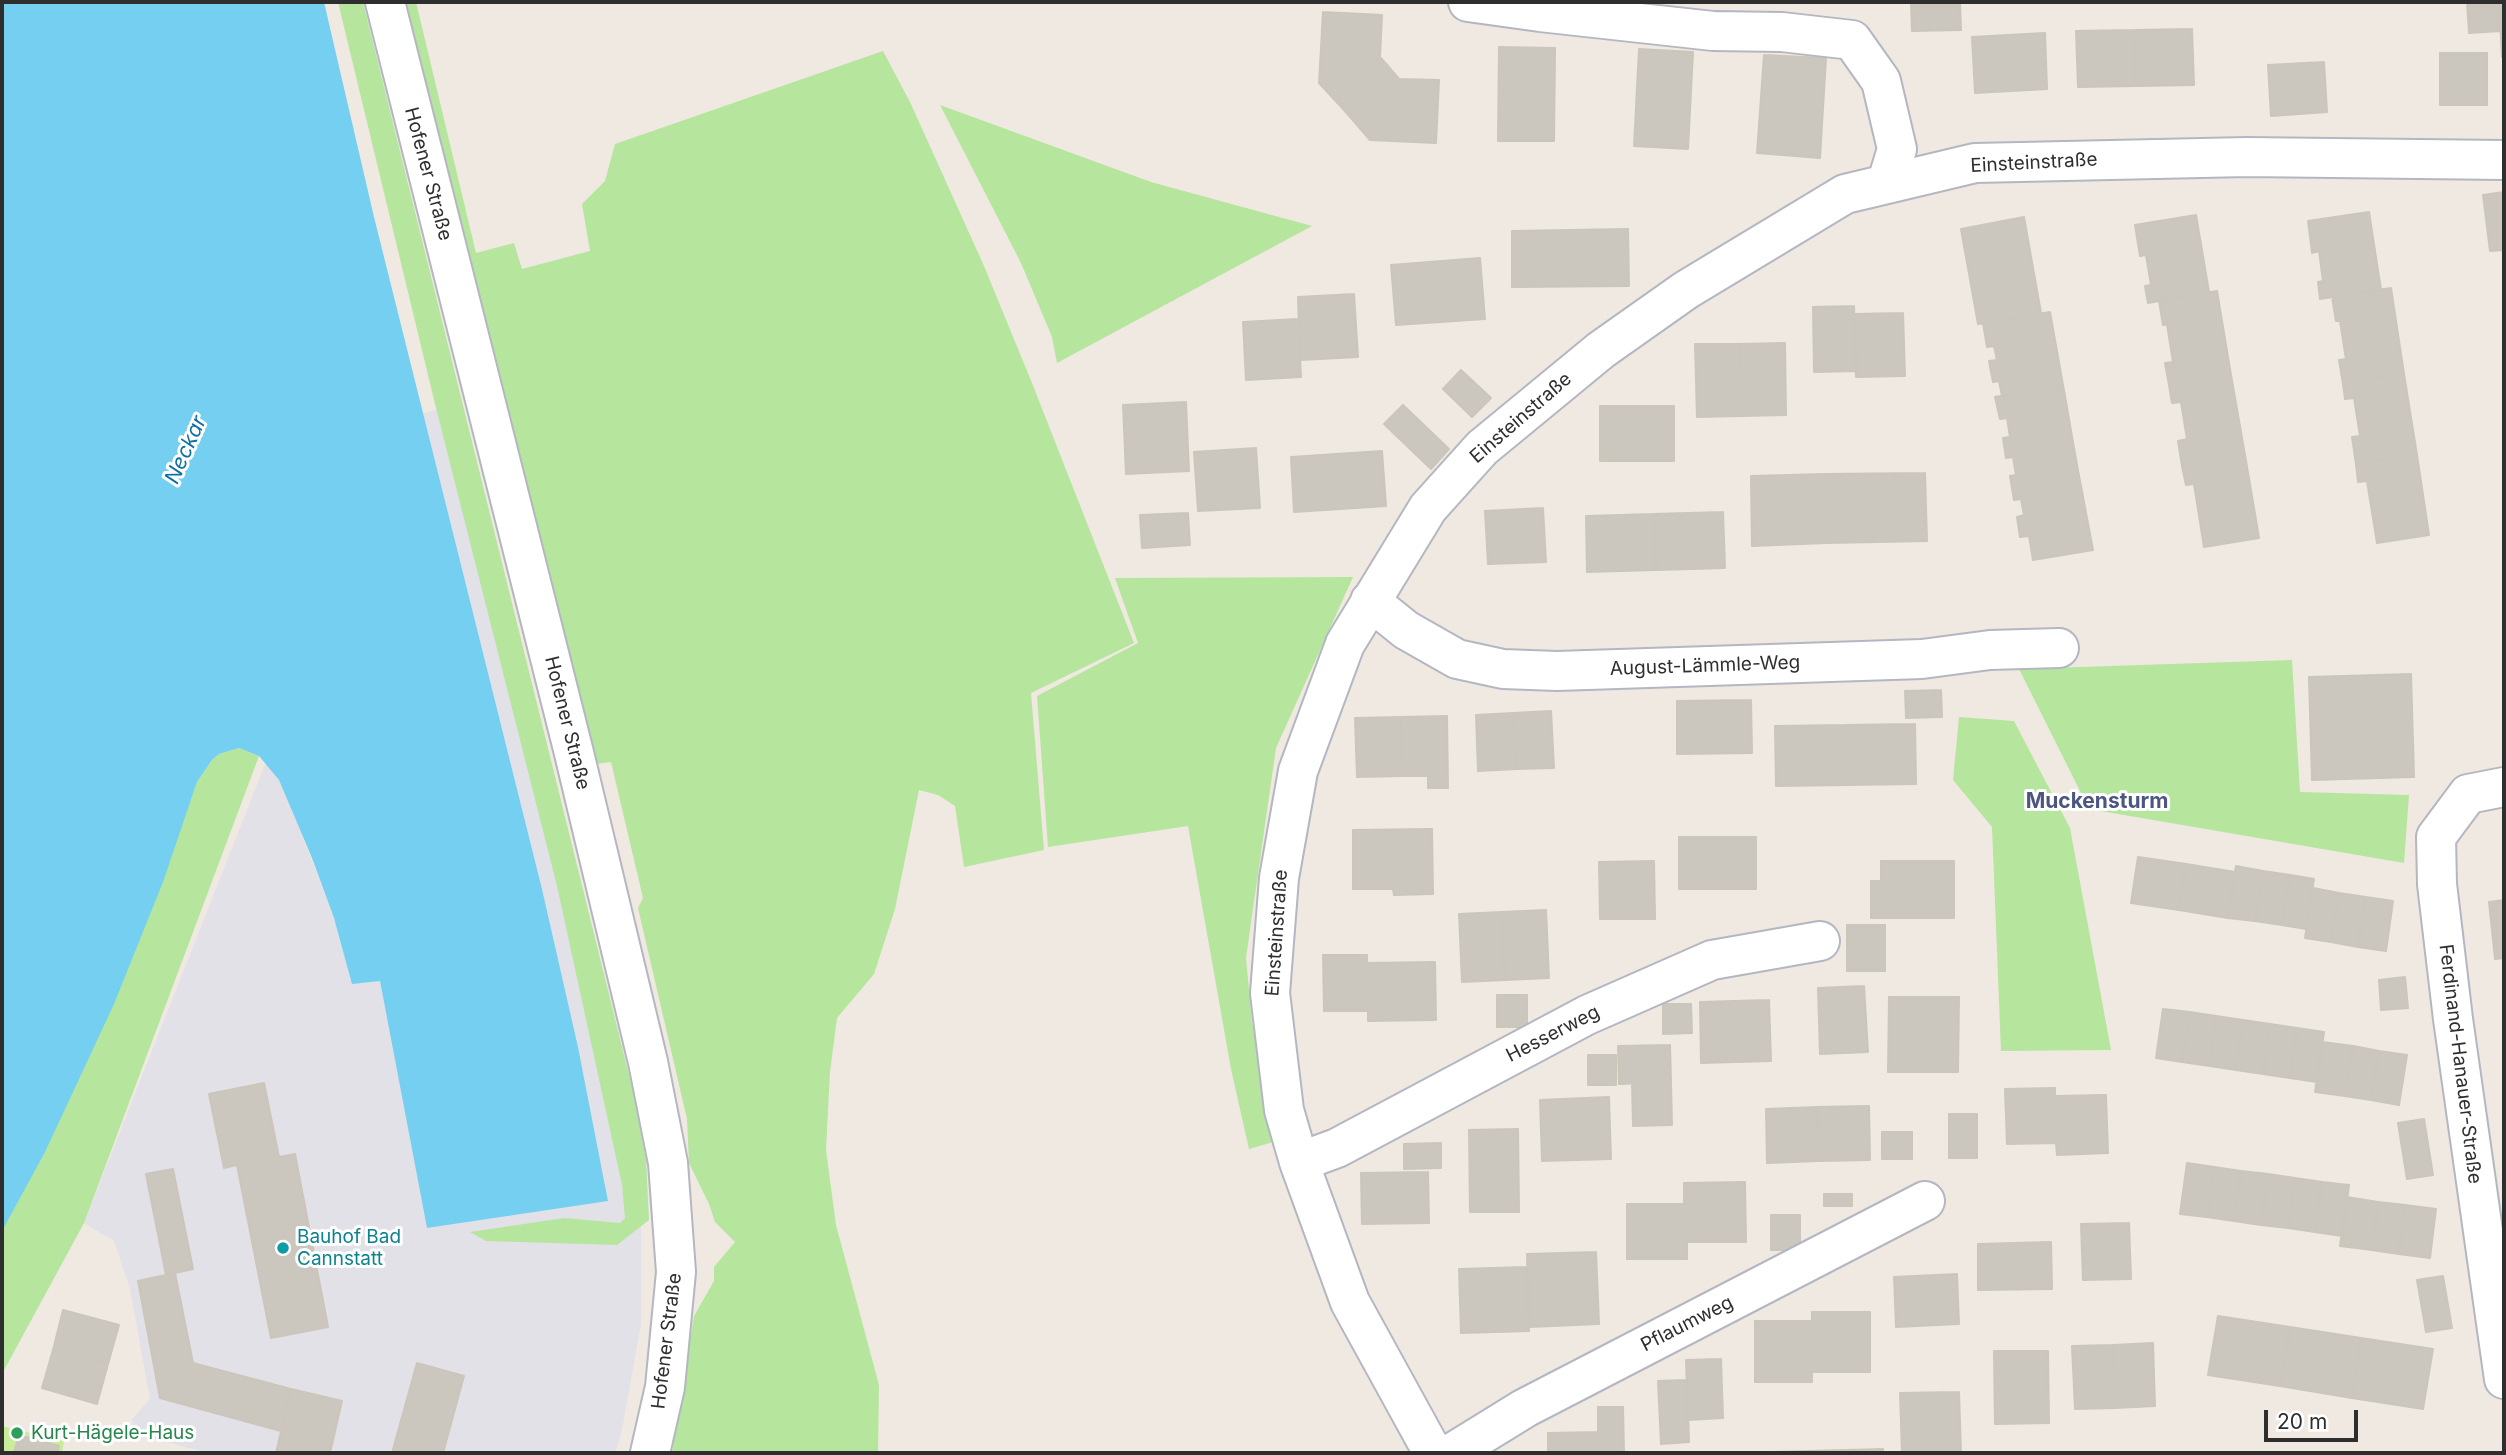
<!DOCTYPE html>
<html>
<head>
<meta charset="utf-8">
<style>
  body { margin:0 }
  #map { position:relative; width:2506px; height:1455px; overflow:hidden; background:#efe9e1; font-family:Inter,sans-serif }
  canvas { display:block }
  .frame { position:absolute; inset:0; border:4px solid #2e2e2e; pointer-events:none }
  .scale { position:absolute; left:2264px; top:1410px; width:94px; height:32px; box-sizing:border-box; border:4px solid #2e2e2e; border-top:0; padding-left:9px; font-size:21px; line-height:24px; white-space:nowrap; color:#2e2e2e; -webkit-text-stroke:5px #fff; paint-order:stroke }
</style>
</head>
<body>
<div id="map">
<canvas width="2506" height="1455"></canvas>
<div class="frame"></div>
<div class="scale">20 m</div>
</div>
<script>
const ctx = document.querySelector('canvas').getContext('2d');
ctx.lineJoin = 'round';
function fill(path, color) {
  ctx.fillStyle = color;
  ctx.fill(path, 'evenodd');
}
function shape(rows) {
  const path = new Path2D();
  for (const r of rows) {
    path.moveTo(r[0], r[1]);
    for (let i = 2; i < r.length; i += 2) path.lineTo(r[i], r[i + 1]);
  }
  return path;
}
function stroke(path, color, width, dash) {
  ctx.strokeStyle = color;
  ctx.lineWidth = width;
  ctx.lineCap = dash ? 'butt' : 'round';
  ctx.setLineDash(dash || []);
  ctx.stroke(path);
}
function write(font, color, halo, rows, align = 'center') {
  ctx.font = font + ' Inter,sans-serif';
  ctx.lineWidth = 6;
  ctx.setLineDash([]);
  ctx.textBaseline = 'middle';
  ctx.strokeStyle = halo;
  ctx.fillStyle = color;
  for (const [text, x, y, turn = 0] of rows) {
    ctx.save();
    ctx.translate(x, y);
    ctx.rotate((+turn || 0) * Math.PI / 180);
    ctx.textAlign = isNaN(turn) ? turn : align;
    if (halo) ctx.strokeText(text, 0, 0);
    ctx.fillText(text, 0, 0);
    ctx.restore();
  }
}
const industrial = shape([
  [449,406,641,1215,641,1324,621,1435,615,1453,343,1453,331,1450,330,1453,208,1453,143,1436,133,1428,132,1419,150,1399,130,1289,114,1241,84,1223,266,762,279,780,286,794,334,918,380,980,427,1228,608,1200,578,1047,542,889,422,414]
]);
const green = shape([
  [338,2,363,2,633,1091,646,1160,649,1220,617,1245,486,1241,470,1232,564,1218,620,1223,625,1218,622,1185,557,886,435,404],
  [403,2,416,2,476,253,514,243,522,269,590,251,582,204,605,181,615,144,883,51,910,102,984,266,1032,383,1134,643,1031,693,1044,850,964,867,955,806,938,795,919,790,895,909,874,974,837,1018,830,1072,826,1150,836,1225,879,1385,878,1453,672,1453,694,1316,714,1281,714,1267,735,1242,715,1222,709,1204,689,1163,687,1119,638,908,643,898,611,762,596,764],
  [940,105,1151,182,1312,226,1057,363,1052,337,1021,263],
  [1353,577,1276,748,1246,958,1252,1022,1273,1142,1249,1149,1231,1069,1188,826,1048,847,1037,696,1138,643,1115,578],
  [2292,660,2300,792,2409,795,2404,863,2089,809,2019,669],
  [1959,717,2014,721,2070,828,2111,1050,2001,1051,1992,827,1953,780],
  [239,748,259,756,84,1223,2,1374,2,1229,184,818,197,782,212,760,219,754]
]);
const pitch = shape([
  [2,1426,64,1441,62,1453,2,1453]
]);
const water = shape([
  [2,2,324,2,374,217,542,889,578,1047,608,1201,427,1228,380,981,352,984,334,918,312,858,279,780,259,756,239,748,219,754,212,760,197,782,163,882,114,1004,45,1152,2,1231]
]);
const building = shape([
  [1911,2,1960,2,1961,30,1912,31,1911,2],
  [2467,2,2499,2,2501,31,2469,33,2467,2],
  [2499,2,2504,2,2504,57,2502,57,2499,2],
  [1323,12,1382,15,1380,57,1388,66,1344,110,1319,83,1323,12],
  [2192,29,2194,85,2136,86,2134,30,2192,29],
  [2134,30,2136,86,2078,87,2076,31,2134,30],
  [2045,33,2047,89,1975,93,1972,37,2045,33],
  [1499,47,1555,48,1554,141,1498,141,1499,47],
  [1639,49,1693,52,1688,149,1634,146,1639,49],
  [2440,53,2487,53,2487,105,2440,105,2440,53],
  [1764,55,1826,58,1820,158,1757,153,1764,55],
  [2324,62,2327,112,2271,116,2268,65,2324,62],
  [1388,66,1399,79,1439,80,1436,143,1370,140,1344,110,1388,66],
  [2504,192,2504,250,2490,251,2483,195,2504,192],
  [2369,212,2381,290,2320,299,2318,282,2323,281,2319,251,2312,253,2308,221,2369,212],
  [2196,215,2209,292,2148,303,2145,286,2151,285,2146,255,2140,256,2135,225,2196,215],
  [2024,217,2041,313,1978,324,1961,229,2024,217],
  [1628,229,1629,286,1512,287,1512,231,1628,229],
  [1480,258,1485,319,1396,325,1391,265,1480,258],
  [2391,288,2404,374,2343,384,2339,360,2346,359,2340,321,2336,321,2332,297,2391,288],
  [2217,291,2231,375,2169,385,2165,363,2173,362,2167,324,2163,325,2159,301,2217,291],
  [1354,294,1358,357,1300,360,1298,297,1354,294],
  [1854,306,1856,371,1814,372,1813,307,1854,306],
  [2050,312,2063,385,2002,396,1999,381,1993,382,1989,361,1997,360,1994,346,1987,347,1983,323,2050,312],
  [1903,313,1905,376,1856,377,1855,314,1903,313],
  [1298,319,1301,377,1246,380,1243,322,1298,319],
  [1785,343,1786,415,1742,416,1740,344,1785,343],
  [1695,344,1740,344,1742,416,1697,417,1695,344],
  [1461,370,1491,398,1472,417,1443,389,1461,370],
  [2404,374,2417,455,2356,464,2352,437,2360,436,2354,398,2345,399,2343,384,2404,374],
  [2231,375,2245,455,2182,466,2178,441,2187,439,2181,402,2172,403,2169,385,2231,375],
  [2063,385,2077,465,2016,475,2013,457,2006,458,2003,438,2010,437,2007,418,2000,419,1995,397,2063,385],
  [1186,402,1189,471,1126,474,1123,405,1186,402],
  [1403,405,1449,449,1431,469,1384,424,1403,405],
  [1600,406,1674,406,1674,461,1600,461,1600,406],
  [1256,448,1260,508,1198,511,1194,452,1256,448],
  [1382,451,1386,506,1294,512,1291,457,1382,451],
  [2245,455,2259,538,2204,547,2194,484,2186,485,2182,466,2245,455],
  [2417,455,2429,535,2377,543,2367,481,2358,482,2356,464,2417,455],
  [2077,465,2093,550,2033,560,2029,536,2020,537,2017,517,2024,515,2021,499,2014,500,2010,476,2077,465],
  [1925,473,1927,541,1826,543,1826,474,1925,473],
  [1826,474,1826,543,1752,546,1751,476,1826,474],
  [1543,508,1546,562,1488,564,1485,511,1543,508],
  [1723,512,1725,568,1656,570,1654,514,1723,512],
  [1188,513,1190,545,1142,548,1140,515,1188,513],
  [1654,514,1656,570,1587,572,1586,516,1654,514],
  [2411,674,2414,777,2312,780,2309,677,2411,674],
  [1941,690,1942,717,1906,718,1905,691,1941,690],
  [1751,700,1752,753,1677,754,1677,701,1751,700],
  [1551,711,1554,768,1516,769,1513,713,1551,711],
  [1513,713,1516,769,1478,771,1476,715,1513,713],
  [1447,716,1448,788,1428,788,1428,776,1402,776,1401,717,1447,716],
  [1401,717,1402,776,1357,777,1355,718,1401,717],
  [1915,724,1916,784,1846,785,1845,725,1915,724],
  [1845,725,1846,785,1776,786,1775,726,1845,725],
  [1432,829,1433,894,1394,895,1393,889,1353,889,1353,830,1432,829],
  [1679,837,1756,837,1756,889,1679,889,1679,837],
  [2138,857,2186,864,2179,910,2131,903,2138,857],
  [1654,861,1655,919,1600,919,1599,862,1654,861],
  [1881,861,1954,861,1954,918,1871,918,1871,881,1881,881,1881,861],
  [2186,864,2235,872,2228,918,2179,910,2186,864],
  [2236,866,2263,871,2255,921,2228,918,2236,866],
  [2263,871,2290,875,2282,925,2255,921,2263,871],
  [2290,875,2314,879,2306,929,2282,925,2290,875],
  [2313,888,2339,893,2331,942,2305,938,2313,888],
  [2339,893,2366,897,2358,947,2331,942,2339,893],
  [2366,897,2393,901,2386,951,2358,947,2366,897],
  [2504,900,2504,958,2495,959,2489,902,2504,900],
  [1546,910,1549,978,1505,980,1502,912,1546,910],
  [1502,912,1505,980,1462,982,1459,914,1502,912],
  [1847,925,1885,925,1885,971,1847,971,1847,925],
  [1323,955,1367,955,1367,963,1435,962,1436,1020,1368,1021,1368,1011,1324,1011,1323,955],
  [2405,977,2408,1008,2381,1010,2379,980,2405,977],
  [1864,986,1868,1052,1820,1054,1818,988,1864,986],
  [1497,995,1527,995,1527,1027,1497,1027,1497,995],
  [1889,997,1959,997,1958,1072,1888,1072,1889,997],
  [1769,1000,1771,1061,1701,1063,1700,1002,1769,1000],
  [1663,1004,1691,1004,1692,1033,1663,1034,1663,1004],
  [2163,1009,2190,1012,2182,1062,2156,1058,2163,1009],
  [2190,1012,2216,1016,2210,1066,2182,1062,2190,1012],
  [2216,1016,2243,1020,2236,1070,2210,1066,2216,1016],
  [2243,1020,2270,1024,2263,1074,2236,1070,2243,1020],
  [2270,1024,2297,1028,2290,1078,2263,1074,2270,1024],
  [2297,1028,2324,1032,2317,1082,2290,1078,2297,1028],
  [2322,1042,2353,1046,2345,1096,2315,1092,2322,1042],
  [1670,1045,1671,1082,1619,1084,1618,1046,1670,1045],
  [2353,1046,2379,1051,2371,1100,2345,1096,2353,1046],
  [2379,1051,2407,1055,2399,1105,2371,1100,2379,1051],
  [1588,1055,1616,1055,1616,1085,1588,1085,1588,1055],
  [1671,1082,1672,1125,1633,1126,1632,1083,1671,1082],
  [264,1083,279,1157,295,1154,328,1327,271,1338,237,1165,224,1168,209,1094,264,1083],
  [2055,1088,2055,1096,2106,1095,2108,1153,2057,1155,2056,1143,2007,1144,2005,1089,2055,1088],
  [1609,1097,1611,1159,1542,1161,1540,1100,1609,1097],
  [1869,1106,1870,1160,1819,1161,1817,1107,1869,1106],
  [1817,1107,1819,1161,1767,1163,1766,1109,1817,1107],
  [1949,1114,1977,1114,1977,1158,1949,1158,1949,1114],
  [2424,1119,2433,1175,2407,1179,2398,1123,2424,1119],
  [1518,1129,1519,1212,1470,1212,1469,1130,1518,1129],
  [1882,1132,1912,1132,1912,1159,1882,1159,1882,1132],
  [1441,1143,1441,1168,1404,1169,1404,1144,1441,1143],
  [2187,1163,2214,1167,2207,1217,2180,1214,2187,1163],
  [2214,1167,2241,1171,2234,1221,2207,1217,2214,1167],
  [173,1169,193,1269,166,1275,146,1174,173,1169],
  [2241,1171,2268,1174,2261,1225,2234,1221,2241,1171],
  [1428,1172,1429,1223,1362,1224,1361,1173,1428,1172],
  [2268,1174,2295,1178,2288,1228,2261,1225,2268,1174],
  [2295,1178,2322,1182,2315,1232,2288,1228,2295,1178],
  [1745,1182,1746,1242,1687,1242,1687,1259,1627,1259,1627,1204,1684,1204,1684,1183,1745,1182],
  [2322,1182,2349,1185,2342,1236,2315,1232,2322,1182],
  [1824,1194,1852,1194,1852,1206,1824,1206,1824,1194],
  [2347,1197,2378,1202,2372,1250,2340,1246,2347,1197],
  [2378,1202,2405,1205,2399,1254,2372,1250,2378,1202],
  [2405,1205,2436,1209,2430,1258,2399,1254,2405,1205],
  [1771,1215,1800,1215,1800,1250,1771,1250,1771,1215],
  [2129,1223,2131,1279,2083,1280,2081,1224,2129,1223],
  [2051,1242,2052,1289,1978,1290,1978,1244,2051,1242],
  [1596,1252,1599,1324,1529,1327,1527,1254,1596,1252],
  [1527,1267,1529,1331,1461,1333,1459,1269,1527,1267],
  [175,1273,193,1363,291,1389,281,1431,160,1398,138,1281,175,1273],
  [1957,1274,1959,1324,1896,1327,1894,1277,1957,1274],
  [2443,1276,2452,1328,2426,1332,2417,1280,2443,1276],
  [63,1310,119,1325,108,1364,53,1350,63,1310],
  [1812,1312,1870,1312,1870,1372,1812,1372,1812,1382,1755,1382,1755,1321,1812,1321,1812,1312],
  [2218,1316,2290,1327,2280,1386,2208,1375,2218,1316],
  [2290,1327,2361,1338,2352,1398,2280,1386,2290,1327],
  [2361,1338,2433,1349,2423,1409,2352,1398,2361,1338],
  [2153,1343,2155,1406,2115,1408,2113,1345,2153,1343],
  [2113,1345,2115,1408,2075,1409,2072,1346,2113,1345],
  [53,1350,108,1364,97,1404,42,1388,53,1350],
  [1994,1351,2048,1351,2049,1423,1995,1424,1994,1351],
  [1721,1359,1723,1418,1688,1420,1686,1360,1721,1359],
  [417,1363,464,1376,443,1453,392,1453,417,1363],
  [1687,1380,1689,1442,1661,1444,1658,1381,1687,1380],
  [291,1389,342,1401,330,1453,276,1453,291,1389],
  [1959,1392,1961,1453,1902,1453,1900,1393,1959,1392],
  [1598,1407,1623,1407,1624,1453,1598,1453,1598,1407],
  [1598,1432,1598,1453,1548,1453,1548,1433,1598,1432],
  [19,1435,59,1446,57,1453,14,1453,19,1435],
  [1883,1449,1883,1453,1846,1453,1846,1450,1883,1449],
  [1846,1450,1846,1453,1771,1453,1771,1452,1846,1450]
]);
const minor = shape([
  [385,2,574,753,648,1062,668,1163,676,1272,665,1387,650,1453],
  [1468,2,1540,12,1713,31,1782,32,1852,40,1881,81,1897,149,1887,182],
  [1370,601,1406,630,1457,659,1503,669,1557,671,1922,659,1990,650,2059,648],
  [2504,787,2468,794,2436,837,2437,884,2453,1019,2504,1379],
  [1299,1162,1337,1148,1587,1015,1712,960,1820,941],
  [1433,1453,1350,1302,1299,1162,1284,1110,1270,993,1279,878,1298,771,1345,644,1428,508,1482,448,1601,350,1686,290,1845,194,1975,163,2247,157,2504,160],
  [1452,1453,1525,1408,1925,1201]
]);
const markers = [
  [283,1248,7,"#0f9aa8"],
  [17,1433,7,"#2e9e5b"]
];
const streetNames = [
  ["Einsteinstraße",2034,163,-3],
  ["Hofener Straße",428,174,75],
  ["Einsteinstraße",1521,418,-41],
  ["August-Lämmle-Weg",1705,666,-2],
  ["Hofener Straße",567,723,76],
  ["Einsteinstraße",1277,933,-86],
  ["Hesserweg",1553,1034,-27],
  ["Ferdinand-Hanauer-Straße",2460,1064,83],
  ["Pflaumweg",1687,1324,-27],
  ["Hofener Straße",667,1341,-83]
];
const cultureNames = [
  ["Bauhof Bad",297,1237],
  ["Cannstatt",297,1259]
];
const leisureNames = [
  ["Kurt-Hägele-Haus",31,1433]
];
const waterNames = [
  ["Neckar",186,450,-66]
];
const neighbourhoodNames = [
  ["Muckensturm",2097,802]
];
fill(industrial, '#e3e1e8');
fill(green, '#b6e59e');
fill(pitch, '#c9ec9a');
fill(water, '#75cff0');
fill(building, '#cbc7bf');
stroke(building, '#cbc5ba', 2);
stroke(minor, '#b4b7c1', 42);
stroke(minor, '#fff', 38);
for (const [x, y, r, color] of markers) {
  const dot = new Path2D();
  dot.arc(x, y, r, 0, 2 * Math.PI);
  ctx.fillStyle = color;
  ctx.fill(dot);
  stroke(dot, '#fff', 2.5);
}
write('19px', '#2e2e2e', '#fff', streetNames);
write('19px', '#0d838f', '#fff', cultureNames, 'left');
write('19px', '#27864d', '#fff', leisureNames, 'left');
write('italic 21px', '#0d6fa3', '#fff', waterNames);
write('bold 21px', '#4d5680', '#fff', neighbourhoodNames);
</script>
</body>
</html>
